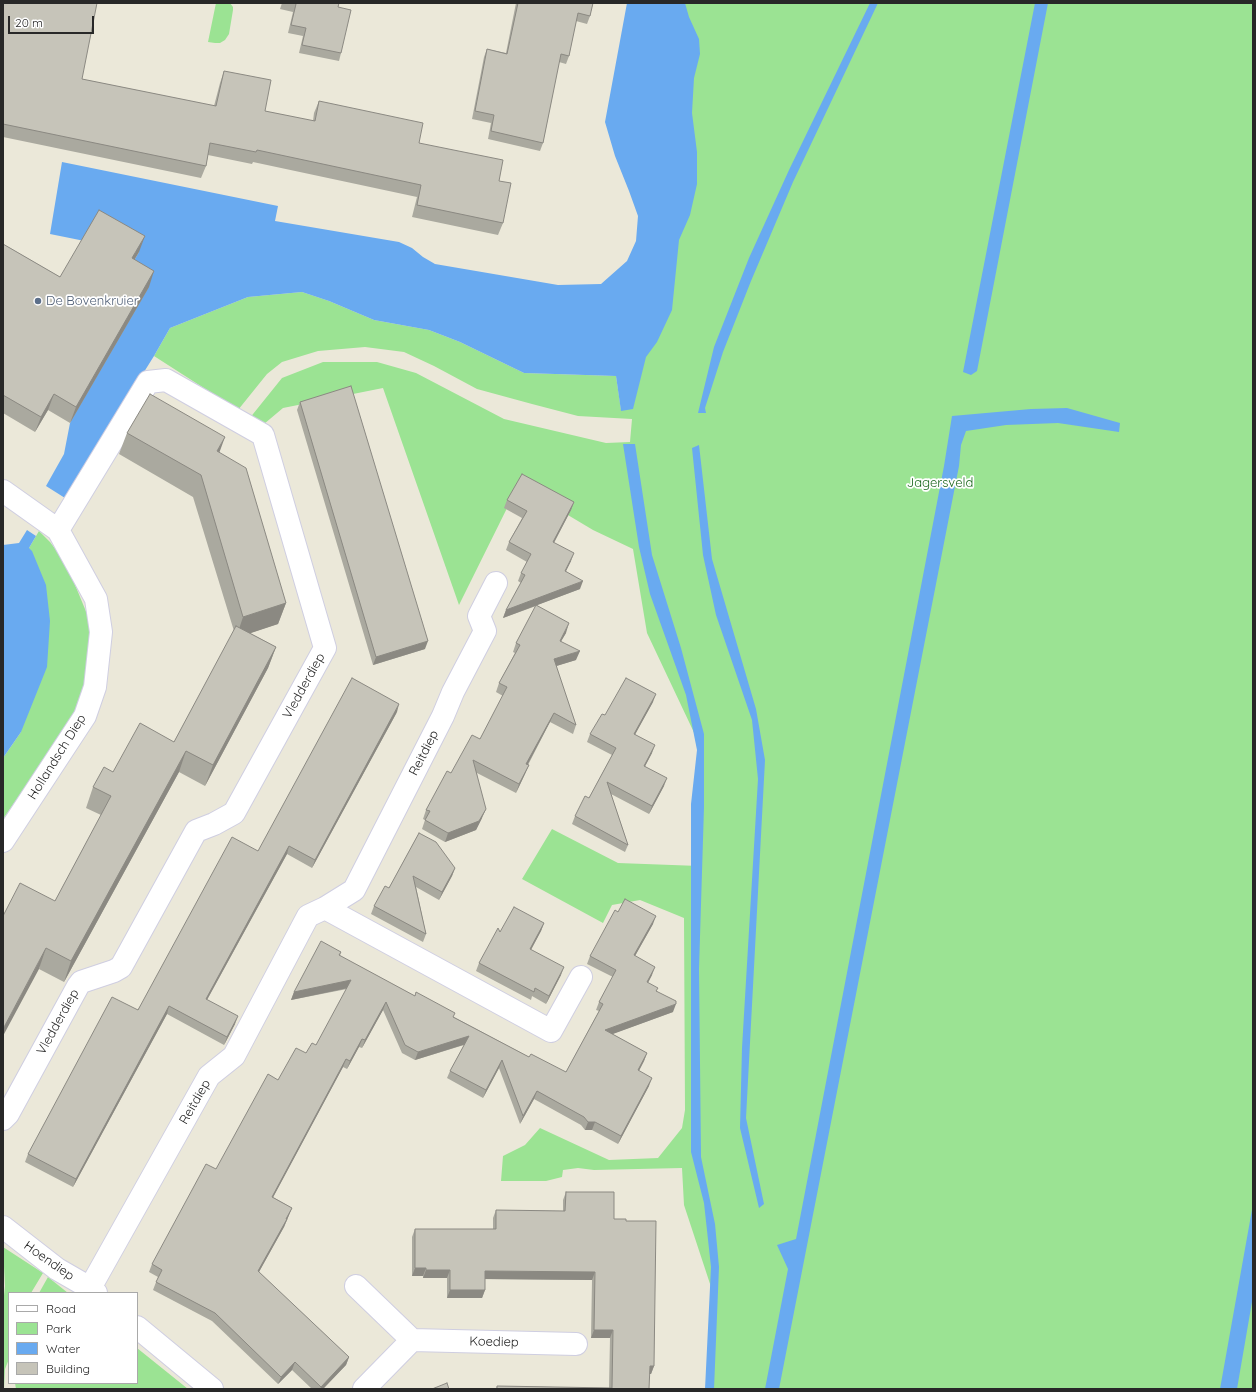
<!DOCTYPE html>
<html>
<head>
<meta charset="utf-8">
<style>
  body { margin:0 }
  #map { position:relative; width:1256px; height:1392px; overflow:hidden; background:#ebe8d9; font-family:Quicksand,sans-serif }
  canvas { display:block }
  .frame { position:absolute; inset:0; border:4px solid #282828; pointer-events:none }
  .legend { position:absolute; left:8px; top:1292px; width:130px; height:92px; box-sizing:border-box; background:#fff; border:1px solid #a9a9a9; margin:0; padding:5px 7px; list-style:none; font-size:12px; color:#282828 }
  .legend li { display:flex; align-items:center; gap:8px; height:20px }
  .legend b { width:20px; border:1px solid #a9a9a9 }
  .scale { position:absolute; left:8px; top:16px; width:86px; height:18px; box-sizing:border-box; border:2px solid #282828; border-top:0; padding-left:5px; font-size:12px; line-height:14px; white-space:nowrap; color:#282828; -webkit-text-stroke:3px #fff; paint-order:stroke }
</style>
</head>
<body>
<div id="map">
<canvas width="1256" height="1392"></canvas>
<div class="frame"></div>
<ul class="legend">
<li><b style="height:5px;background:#fff"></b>Road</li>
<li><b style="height:11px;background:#9be393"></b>Park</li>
<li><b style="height:11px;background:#69aaf0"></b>Water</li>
<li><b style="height:11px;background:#c6c4b9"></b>Building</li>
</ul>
<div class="scale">20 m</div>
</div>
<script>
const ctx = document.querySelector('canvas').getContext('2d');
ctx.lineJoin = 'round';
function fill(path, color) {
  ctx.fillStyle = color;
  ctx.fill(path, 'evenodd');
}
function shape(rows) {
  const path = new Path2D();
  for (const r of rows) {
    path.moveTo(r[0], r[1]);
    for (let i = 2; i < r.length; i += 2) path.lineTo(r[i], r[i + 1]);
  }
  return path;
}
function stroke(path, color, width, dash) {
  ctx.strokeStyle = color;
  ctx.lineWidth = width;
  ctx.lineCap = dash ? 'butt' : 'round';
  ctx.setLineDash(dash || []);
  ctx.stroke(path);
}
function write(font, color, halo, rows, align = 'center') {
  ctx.font = font + ' Quicksand,sans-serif';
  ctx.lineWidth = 3.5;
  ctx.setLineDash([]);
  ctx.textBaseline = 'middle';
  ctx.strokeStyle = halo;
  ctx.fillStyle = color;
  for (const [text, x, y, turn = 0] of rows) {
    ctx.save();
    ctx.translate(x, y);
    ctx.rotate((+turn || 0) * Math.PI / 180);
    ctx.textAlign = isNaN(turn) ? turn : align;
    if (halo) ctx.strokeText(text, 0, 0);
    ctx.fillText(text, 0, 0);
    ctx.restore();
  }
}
const green = shape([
  [216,3,230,3,233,7,233,10,229,34,225,40,220,43,215,43,208,42],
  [666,3,1253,3,1253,1389,709,1389,715,1299,684,1205,682,1168,594,1170,578,1168,563,1170,562,1177,546,1181,501,1181,503,1156,525,1145,540,1128,609,1160,658,1158,682,1128,685,1110,684,918,640,900,612,905,603,923,522,879,552,829,618,863,699,866,698,741,647,633,633,549,593,530,531,493,518,486,459,605,383,388,283,408,264,424,249,419,282,378,323,362,377,362,416,373,504,419,606,443,630,442,632,419,578,416,532,404,477,389,434,366,404,352,365,347,318,351,282,362,267,374,238,410,154,356,170,328,248,297,302,292,329,301,374,320,429,330,460,342,524,373,616,376,621,410],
  [39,531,50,542,66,563,92,626,84,691,68,725,3,819,3,758,21,732,29,548],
  [3,1247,43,1273,31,1293,9,1293,9,1359,5,1369,4,1389,3,1305,5,1286],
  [48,1277,68,1293,39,1293],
  [137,1348,188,1389,16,1389,15,1383,137,1383]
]);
const water = shape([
  [627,3,685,3,689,17,699,39,700,54,694,78,692,113,697,152,697,184,690,215,679,240,672,310,657,342,646,357,633,409,621,411,616,376,524,373,460,342,429,330,374,320,329,301,302,292,248,297,170,328,154,356,65,498,46,486,64,454,70,423,126,274,139,252,50,234,62,162,278,206,275,221,399,242,412,248,423,257,435,264,558,285,601,284,627,261,636,241,638,216,629,191,615,156,605,122],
  [870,3,878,3,793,182,751,281,723,352,705,408,706,413,698,413,714,347,749,258,789,170],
  [1035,3,1048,3,977,371,971,375,963,372],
  [1067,408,1120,423,1119,432,1058,423,1006,425,966,431,961,445,959,466,779,1389,765,1389,788,1269,777,1245,796,1239,944,466,952,416,1031,409],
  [623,444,635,444,652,555,681,648,704,734,704,807,699,969,701,1157,715,1224,719,1267,714,1389,705,1389,711,1267,704,1203,691,1152,691,804,697,750,686,695,650,594,639,547],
  [699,445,712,559,756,709,765,760,746,1118,764,1204,759,1208,740,1128,742,1048,758,779,752,720,716,615,703,555,692,448],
  [27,530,36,536,29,548,32,551,46,585,50,621,47,667,21,732,3,758,3,545,19,543],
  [1253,1204,1253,1296,1237,1389,1220,1389]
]);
const minor = shape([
  [3,491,58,530,96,599,101,632,95,687,85,716,3,841],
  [325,908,551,1031,581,977],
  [3,1119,8,1114,78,986,81,982,114,971,121,967,196,831,214,824,234,813,325,648,263,435,166,380,148,382,58,530],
  [3,1227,57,1269,90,1288,96,1293],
  [356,1286,412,1340,576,1344],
  [90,1288,209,1076,234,1056,308,916,325,908,354,890,443,716,453,692,485,631,479,616,496,583],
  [137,1327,212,1389],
  [364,1389,412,1340]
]);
const wall = shape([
  [3,3,82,79,214,106,220,83,224,71,265,111,313,121,314,113,319,101,419,143,499,181,503,223,498,235,412,217,417,197,253,162,252,164,208,155,206,166,201,178,3,137],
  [282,3,339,3,338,7,341,53,339,61,299,53,303,36,288,33,293,12,280,9],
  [516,3,593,3,590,16,587,24,576,21,569,56,566,64,559,62,543,143,540,151,488,139,491,123,472,119,484,57,487,49,506,53],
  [3,244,60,277,139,252,134,260,149,287,70,423,48,410,35,432,3,413],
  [300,402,425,649,373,665,297,410],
  [127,433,219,453,286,603,278,624,250,633,276,647,268,668,205,786,179,772,64,982,39,969,55,901,101,815,86,808,93,787,113,772,174,742,234,631,193,497,119,454],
  [507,500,574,502,571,510,554,543,571,561,566,571,580,589,537,605,566,633,561,641,576,660,556,666,576,725,573,734,550,722,528,765,529,765,525,774,516,793,477,773,482,818,476,830,445,842,422,829,425,820,423,819,426,810,451,773,480,739,503,696,496,692,499,683,515,653,513,652,516,643,536,606,503,618,506,610,521,583,518,581,521,573,527,562,506,550,509,542,522,518,504,508],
  [653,702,635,734,652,753,645,766,664,786,649,814,611,794,628,845,625,852,572,824,575,816,589,798,612,755,587,742,590,734,605,715],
  [397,712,312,868,287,854,207,1000,235,1024,224,1045,167,1014,73,1187,25,1162,28,1154,258,851],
  [419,833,455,868,452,876,439,900,416,887,426,934,423,942,371,914,374,906,389,888],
  [618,912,653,924,635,956,652,975,648,983,657,991,673,1012,612,1034,647,1053,644,1061,639,1071,649,1086,618,1144,592,1130,585,1130,581,1125,534,1099,520,1124,499,1068,483,1098,447,1078,450,1071,464,1045,415,1060,402,1053,383,1010,362,1048,359,1047,347,1069,343,1067,273,1197,292,1208,284,1227,259,1272,349,1357,346,1365,323,1389,312,1389,292,1370,278,1384,212,1321,153,1290,158,1277,149,1272,152,1264,278,1080,306,1053,316,1045,347,989,291,1000,294,992,341,952,340,956,454,1017,529,1057,566,1072,599,1011,596,1010,599,1002,613,977,587,964,590,956],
  [544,923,541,931,531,950,561,975,546,1004,532,996,531,1000,476,971,479,963,500,932],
  [566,1192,614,1219,654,1366,651,1374,649,1374,649,1389,496,1389,497,1386,609,1388,610,1338,591,1338,592,1280,485,1279,485,1290,482,1298,447,1298,447,1278,423,1278,423,1276,412,1276,412,1237,415,1229,493,1229,493,1218,496,1210,563,1211,563,1200]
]);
const shadedWall = shape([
  [145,236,139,252,126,274,132,258],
  [154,271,149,287,70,423,76,407],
  [54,394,48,410,35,432,41,417],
  [225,437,217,459,217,451],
  [574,502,571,510,550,550,553,542],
  [574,553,571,561,562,579,565,571],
  [583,581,580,589,503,618,506,610],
  [286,603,278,624,236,638,243,617],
  [569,623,566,633,556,650,560,641],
  [428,641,425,649,373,665,376,657],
  [276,647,268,668,205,786,213,765],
  [580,651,576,660,550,668,554,659],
  [656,694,653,702,631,742,634,734],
  [399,704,397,712,312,868,315,860],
  [554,713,550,722,523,773,526,764],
  [655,745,652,753,641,774,644,766],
  [186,751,179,772,64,982,71,961],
  [529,765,525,774,516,793,519,784],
  [667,778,664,786,649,814,652,806],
  [486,809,482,818,476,830,445,842,448,833],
  [289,846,287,854,203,1007,206,999],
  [455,868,452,876,439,900,442,892],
  [656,916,653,924,631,963,634,955],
  [544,923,541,931,527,957,530,949],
  [46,948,39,969,3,1036,3,1029],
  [564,967,561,975,546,1004,549,996],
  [655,967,652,975,644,990,647,982],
  [351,980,348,988,291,1000,294,992],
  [386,1002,383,1010,362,1048,365,1040],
  [676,1004,673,1012,602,1038,605,1030],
  [169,1006,167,1014,73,1187,76,1179],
  [238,1016,235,1024,224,1045,227,1037],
  [469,1036,466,1044,415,1060,418,1052],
  [362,1039,359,1047,347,1069,350,1061],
  [647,1053,644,1061,635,1078,638,1070],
  [346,1059,343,1067,269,1205,272,1197],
  [502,1060,499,1068,483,1098,486,1090],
  [652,1078,649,1086,618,1144,621,1136],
  [537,1091,534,1099,520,1124,523,1116],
  [588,1122,595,1122,592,1130,585,1130],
  [292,1208,284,1227,255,1279,258,1271],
  [415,1268,426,1268,423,1276,412,1276],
  [426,1270,450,1270,447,1278,423,1278],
  [485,1271,595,1272,592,1280,482,1279],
  [450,1290,485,1290,482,1298,447,1298],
  [594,1330,613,1330,610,1338,591,1338],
  [349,1357,346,1365,323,1389,320,1389,321,1387],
  [295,1362,292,1370,278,1384,281,1377],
  [650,1366,654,1366,651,1374,647,1374]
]);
const building = shape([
  [3,3,97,3,82,79,216,106,224,71,271,80,265,111,315,121,319,101,423,123,419,143,503,160,499,181,511,183,503,223,417,205,421,185,257,150,256,152,210,143,206,166,3,124,3,3],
  [293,3,339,3,338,7,351,10,341,53,302,45,306,28,291,25,296,4,293,3],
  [518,3,593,3,590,16,578,13,569,56,561,54,543,143,491,131,494,115,475,111,487,49,507,54,518,3],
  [99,210,145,236,132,258,154,271,76,407,54,394,41,417,3,395,3,244,60,277,99,210],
  [351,386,428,641,376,657,300,402,351,386],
  [150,394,225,437,217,451,246,468,286,603,243,617,201,475,127,433,150,394],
  [522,474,574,502,553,542,574,553,565,571,583,581,506,610,525,575,521,573,531,554,509,542,527,511,507,500,522,474],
  [536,605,569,623,560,641,580,651,554,659,576,725,554,713,526,764,529,765,519,784,473,760,486,809,479,821,448,833,425,820,430,811,426,810,447,771,451,773,472,735,480,739,507,687,499,683,520,645,516,643,536,605],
  [236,626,276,647,213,765,186,751,71,961,46,948,3,1029,3,916,20,883,55,901,111,796,93,787,104,767,113,772,140,723,174,742,236,626],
  [352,678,399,704,315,860,289,846,206,999,238,1016,227,1037,169,1006,76,1179,28,1154,112,997,138,1010,232,837,258,851,352,678],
  [626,678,656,694,634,734,655,745,644,766,667,778,652,806,607,782,628,845,575,816,585,796,589,798,616,748,590,734,602,714,605,715,626,678],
  [419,833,436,842,455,868,442,892,413,876,426,934,374,906,385,886,389,888,419,833],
  [625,899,656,916,634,955,655,967,647,982,658,988,656,991,676,1001,676,1004,605,1030,647,1053,638,1070,652,1078,621,1136,595,1122,588,1122,584,1117,537,1091,523,1116,502,1060,486,1090,450,1071,469,1036,418,1052,405,1045,386,1002,365,1040,362,1039,350,1061,346,1059,272,1197,292,1208,286,1219,287,1219,258,1271,349,1357,321,1387,295,1362,281,1377,215,1313,156,1282,162,1270,152,1264,206,1164,216,1169,268,1074,278,1080,296,1048,306,1053,312,1043,316,1045,351,980,294,992,321,941,341,952,339,955,415,996,416,992,455,1013,453,1017,529,1057,531,1054,566,1072,603,1004,599,1002,616,970,590,956,615,910,618,912,625,899],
  [514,907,544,923,530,949,564,967,549,996,535,988,534,992,479,963,498,928,500,932,514,907],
  [566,1192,614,1192,614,1219,626,1219,626,1221,656,1221,654,1366,650,1366,649,1389,497,1389,497,1386,612,1388,613,1330,594,1330,595,1272,485,1271,485,1290,450,1290,450,1270,426,1270,426,1268,415,1268,415,1229,496,1229,496,1210,565,1211,566,1192],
  [447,1383,449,1389,432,1389,447,1383]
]);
const markers = [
  [38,301,4,"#5c6f8a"]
];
const serviceNames = [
  ["De Bovenkruier",46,301]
];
const parkNames = [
  ["Jagersveld",940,483]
];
const streetNames = [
  ["Vledderdiep",304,686,-61],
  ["Reitdiep",424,753,-63],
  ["Hollandsch Diep",57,757,-58],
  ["Vledderdiep",58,1022,-61],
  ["Reitdiep",195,1102,-60],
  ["Hoendiep",49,1261,35],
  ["Koediep",494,1342,1]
];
fill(green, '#9be393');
fill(water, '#69aaf0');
stroke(minor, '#cfcee1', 24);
stroke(minor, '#fff', 22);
fill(wall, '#aaa99f');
fill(shadedWall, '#8b8982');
fill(building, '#c6c4b9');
stroke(building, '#8b8982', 1);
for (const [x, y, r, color] of markers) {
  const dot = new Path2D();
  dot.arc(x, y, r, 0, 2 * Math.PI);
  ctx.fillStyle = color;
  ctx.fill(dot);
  stroke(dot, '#fff', 1.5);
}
write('13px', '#4e5e75', '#fff', serviceNames, 'left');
write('13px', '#18651b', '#fff', parkNames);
write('13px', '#282828', '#fff', streetNames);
</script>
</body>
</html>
